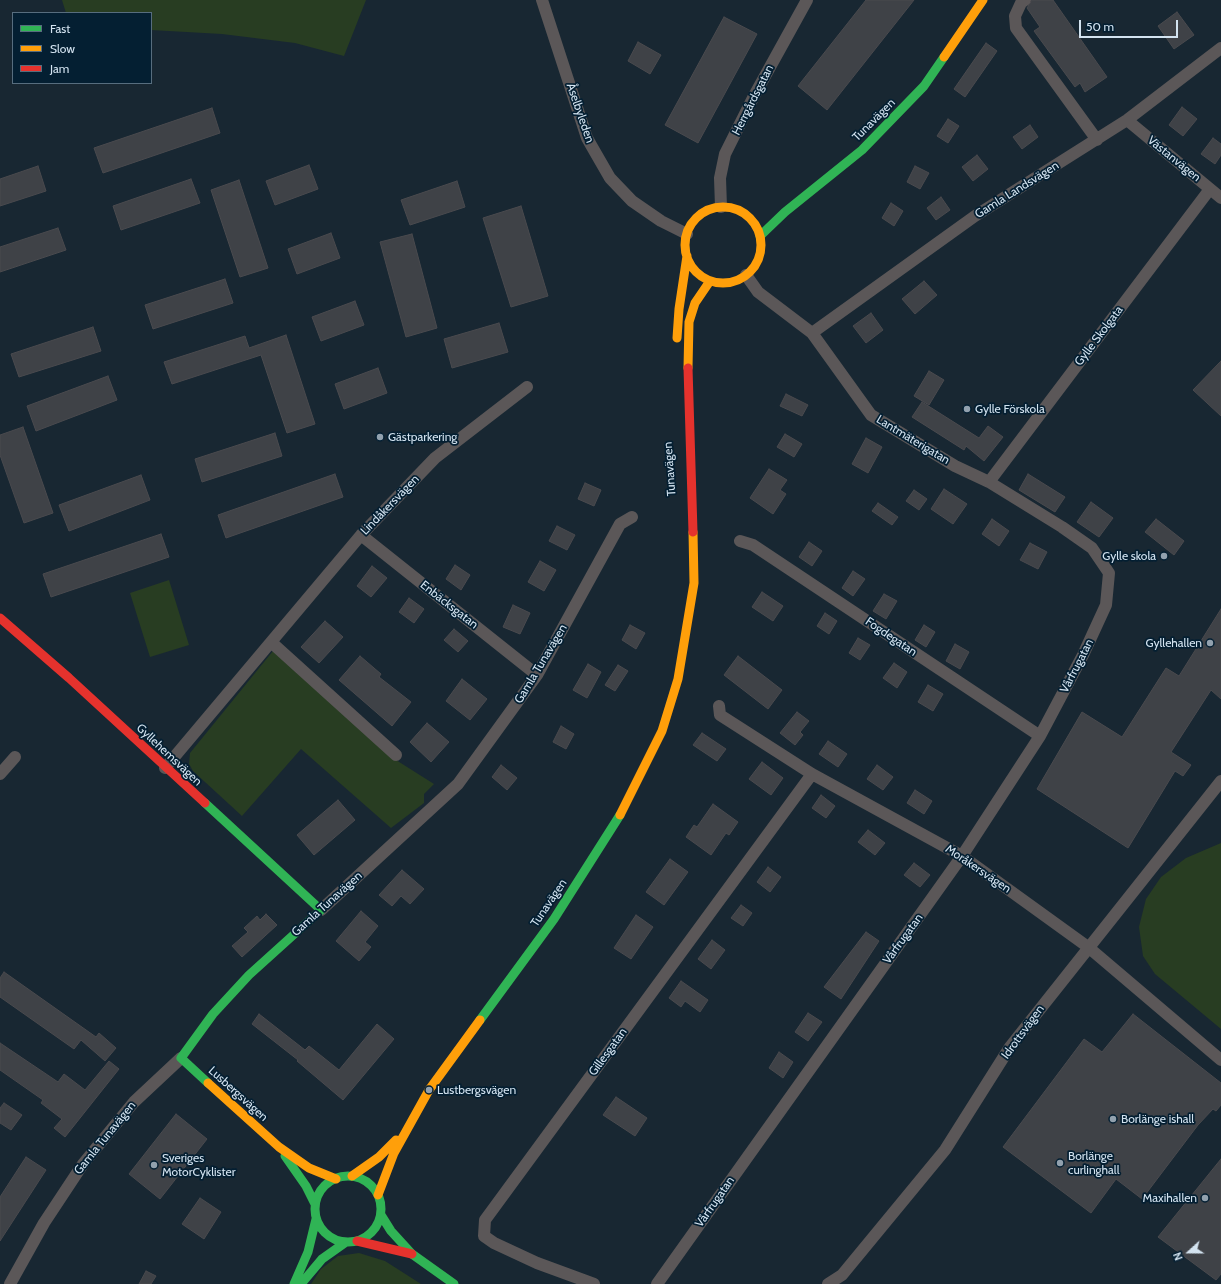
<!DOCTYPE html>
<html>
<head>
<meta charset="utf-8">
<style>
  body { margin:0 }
  #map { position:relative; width:1221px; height:1284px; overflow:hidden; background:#182732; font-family:Cabin,sans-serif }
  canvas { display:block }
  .legend { position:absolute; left:12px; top:12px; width:140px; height:72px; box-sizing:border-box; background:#041f32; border:1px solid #576d7e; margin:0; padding:5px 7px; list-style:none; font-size:12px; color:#d3e3f0 }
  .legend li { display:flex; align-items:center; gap:8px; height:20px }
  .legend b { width:20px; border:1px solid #576d7e }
  .north { position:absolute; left:1169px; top:1232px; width:40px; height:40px; -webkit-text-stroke:3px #041f32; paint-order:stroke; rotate:249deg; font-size:11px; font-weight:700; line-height:16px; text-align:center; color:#d3e3f0 }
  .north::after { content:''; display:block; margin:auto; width:14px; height:18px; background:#d3e3f0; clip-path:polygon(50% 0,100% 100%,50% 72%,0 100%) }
  .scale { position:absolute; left:1079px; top:20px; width:99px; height:18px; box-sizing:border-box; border:2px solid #d3e3f0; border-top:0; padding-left:5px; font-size:12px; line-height:14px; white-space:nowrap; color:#d3e3f0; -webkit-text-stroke:3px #041f32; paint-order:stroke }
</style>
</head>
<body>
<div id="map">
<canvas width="1221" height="1284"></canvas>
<ul class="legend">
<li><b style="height:5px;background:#30b455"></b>Fast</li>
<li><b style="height:5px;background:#ff9f0a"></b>Slow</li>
<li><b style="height:5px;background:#e5322d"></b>Jam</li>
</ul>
<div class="north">N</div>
<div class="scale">50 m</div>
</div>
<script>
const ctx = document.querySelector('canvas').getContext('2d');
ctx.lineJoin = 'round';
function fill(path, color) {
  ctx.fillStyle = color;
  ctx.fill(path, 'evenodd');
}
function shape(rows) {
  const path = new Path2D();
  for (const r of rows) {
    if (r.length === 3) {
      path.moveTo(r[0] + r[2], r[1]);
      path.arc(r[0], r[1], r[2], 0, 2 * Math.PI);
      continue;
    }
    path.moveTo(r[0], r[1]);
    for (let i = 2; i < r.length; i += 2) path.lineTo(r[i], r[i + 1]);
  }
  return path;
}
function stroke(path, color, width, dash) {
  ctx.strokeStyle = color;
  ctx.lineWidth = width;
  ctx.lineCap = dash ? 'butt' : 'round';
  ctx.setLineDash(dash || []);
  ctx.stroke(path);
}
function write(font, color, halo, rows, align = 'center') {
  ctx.font = font + ' Cabin,sans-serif';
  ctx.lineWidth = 3.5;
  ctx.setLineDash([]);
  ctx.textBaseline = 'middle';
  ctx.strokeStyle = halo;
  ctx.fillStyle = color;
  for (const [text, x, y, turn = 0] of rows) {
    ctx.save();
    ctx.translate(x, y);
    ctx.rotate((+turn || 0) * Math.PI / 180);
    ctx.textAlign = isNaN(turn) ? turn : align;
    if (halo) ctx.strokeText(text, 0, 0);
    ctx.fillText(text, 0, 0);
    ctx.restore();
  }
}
const green = shape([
  [62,0,366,0,344,56,295,43,222,34,151,30,151,13,66,13],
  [169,580,189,645,150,657,130,593],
  [273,651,396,760,434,784,424,794,424,803,391,828,301,749,242,816,193,771,189,764,190,753],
  [1221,843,1221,1029,1155,974,1143,956,1139,927,1146,899,1161,877,1186,858],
  [359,1253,385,1261,421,1284,311,1284,321,1269,338,1256]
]);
const building = shape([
  [866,0,914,0,827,110,798,86,866,0],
  [1032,0,1053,0,1107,77,1085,92,1080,83,1075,87,1034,31,1040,27,1027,8,1032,0],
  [1177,12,1194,35,1174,49,1158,26,1177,12],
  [724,17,757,34,698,143,665,125,724,17],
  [638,42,661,55,650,74,628,61,638,42],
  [986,43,997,51,965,97,954,89,986,43],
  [1182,107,1197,119,1183,136,1169,125,1182,107],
  [212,108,220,133,103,173,94,148,212,108],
  [948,119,959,126,948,143,937,136,948,119],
  [1030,125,1038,137,1022,149,1013,137,1030,125],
  [1213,138,1221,144,1221,155,1215,164,1201,154,1213,138],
  [977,155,988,169,973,181,962,167,977,155],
  [309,165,318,189,275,205,266,181,309,165],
  [38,166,46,191,0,206,0,179,38,166],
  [915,166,929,173,920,189,907,182,915,166],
  [191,179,200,203,121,230,113,206,191,179],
  [239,180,268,268,240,277,211,190,239,180],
  [457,181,465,207,410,225,401,200,457,181],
  [941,197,950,210,936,220,927,208,941,197],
  [891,203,903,211,894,226,882,218,891,203],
  [521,206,548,296,511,307,483,218,521,206],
  [58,228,66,250,0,272,0,247,58,228],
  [331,233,340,258,297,274,288,249,331,233],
  [412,234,437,328,406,337,380,242,412,234],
  [225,279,233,303,153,329,145,305,225,279],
  [924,281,937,295,915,314,902,299,924,281],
  [355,301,364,325,321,341,312,317,355,301],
  [871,313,883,330,866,343,853,326,871,313],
  [499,323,508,352,452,368,444,339,499,323],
  [93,327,101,351,19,377,11,354,93,327],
  [286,335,315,424,287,433,261,355,172,384,164,362,245,336,249,348,286,335],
  [1221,361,1221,416,1193,390,1221,361],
  [378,368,387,393,344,409,335,384,378,368],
  [929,371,944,380,929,405,914,396,929,371],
  [108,376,117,400,36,431,27,406,108,376],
  [786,394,808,405,802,416,780,406,786,394],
  [922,402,979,438,988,426,1003,437,984,461,966,446,964,450,912,417,922,402],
  [23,427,53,513,24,523,0,455,0,435,23,427],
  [275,433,282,456,202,482,195,459,275,433],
  [785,434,802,444,794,457,777,447,785,434],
  [866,438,882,447,868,473,852,464,866,438],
  [769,469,787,480,780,490,786,494,773,514,750,498,769,469],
  [335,474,343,497,226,538,218,515,335,474],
  [1028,474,1065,497,1055,512,1019,490,1028,474],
  [141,475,150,500,69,531,59,505,141,475],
  [585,483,601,490,594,506,578,499,585,483],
  [944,489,967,504,953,524,931,509,944,489],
  [914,490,927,499,919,510,906,501,914,490],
  [1091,502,1113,518,1099,537,1077,522,1091,502],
  [878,503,898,517,892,525,872,511,878,503],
  [992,519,1009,531,999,546,982,534,992,519],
  [1156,519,1184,541,1174,555,1145,532,1156,519],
  [557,526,575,535,567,550,549,541,557,526],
  [161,534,169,557,51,597,43,574,161,534],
  [809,542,822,551,812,566,799,557,809,542],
  [1030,543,1047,552,1038,569,1020,560,1030,543],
  [540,561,556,570,544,591,528,582,540,561],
  [455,565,470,575,461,590,446,579,455,565],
  [372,566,387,578,371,597,357,586,372,566],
  [853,571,865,579,853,596,842,588,853,571],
  [762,592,783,606,773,621,752,607,762,592],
  [884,594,897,601,886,619,873,611,884,594],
  [409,598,424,609,414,623,399,612,409,598],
  [513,605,530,613,520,634,503,627,513,605],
  [1221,609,1221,699,1211,690,1171,752,1191,765,1183,776,1175,771,1128,848,1037,789,1082,712,1122,737,1166,668,1179,676,1221,609],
  [825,613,837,621,829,634,817,626,825,613],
  [325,621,343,637,319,663,301,647,325,621],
  [630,625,645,633,636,649,622,640,630,625],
  [924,625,935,632,926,647,915,640,924,625],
  [454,629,468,641,458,652,444,640,454,629],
  [858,638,870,645,860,660,849,653,858,638],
  [955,644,969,652,960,669,946,661,955,644],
  [360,656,381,674,379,677,411,702,392,726,339,680,360,656],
  [738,656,782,690,768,709,724,675,738,656],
  [894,663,907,672,897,688,883,678,894,663],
  [588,664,601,672,587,698,573,690,588,664],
  [618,665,628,671,615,691,605,685,618,665],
  [462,679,487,699,470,720,446,701,462,679],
  [928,685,943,694,933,711,918,702,928,685],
  [797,712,809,721,800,732,803,735,795,745,780,733,797,712],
  [427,723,449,742,431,762,410,742,427,723],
  [561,726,574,734,566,749,553,742,561,726],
  [702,733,726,749,717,761,693,745,702,733],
  [828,741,847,754,838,767,819,754,828,741],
  [762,762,783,778,771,795,749,779,762,762],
  [501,765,517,778,507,790,492,777,501,765],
  [877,765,893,777,883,790,867,779,877,765],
  [915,790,932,801,924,814,907,803,915,790],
  [821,795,835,806,826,818,812,808,821,795],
  [338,800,355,820,314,855,297,835,338,800],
  [713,804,738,822,729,835,726,833,711,855,686,837,694,825,697,827,713,804],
  [868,830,885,843,875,855,858,842,868,830],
  [670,859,688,872,664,905,646,892,670,859],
  [914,863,930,875,920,887,904,875,914,863],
  [768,867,781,877,770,892,757,882,768,867],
  [402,870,424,889,410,904,401,896,392,906,379,895,402,870],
  [741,905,752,913,743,926,731,918,741,905],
  [361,911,378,926,365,942,371,947,359,961,336,941,361,911],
  [266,914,277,925,242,957,232,946,248,932,244,928,257,916,260,920,266,914],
  [636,915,653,927,631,959,614,948,636,915],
  [866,932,879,941,841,999,824,987,866,932],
  [712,940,725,950,711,969,698,959,712,940],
  [4,972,96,1037,99,1033,116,1048,105,1061,81,1040,74,1049,0,997,0,978,4,972],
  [681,981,708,1000,700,1012,685,1001,681,1007,669,998,681,981],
  [808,1013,822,1022,808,1041,795,1032,808,1013],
  [259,1014,305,1050,309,1046,339,1070,377,1024,394,1039,343,1100,297,1061,298,1060,252,1024,259,1014],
  [1133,1014,1221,1083,1221,1105,1216,1111,1213,1109,1198,1125,1142,1199,1116,1179,1091,1213,1003,1147,1084,1039,1102,1052,1133,1014],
  [0,1043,58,1082,64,1074,85,1090,109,1061,119,1069,65,1137,54,1128,62,1119,41,1103,43,1100,0,1070,0,1043],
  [779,1052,793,1062,783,1078,769,1068,779,1052],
  [616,1097,647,1118,635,1136,603,1115,616,1097],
  [4,1103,22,1115,11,1130,0,1123,0,1108,4,1103],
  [176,1114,207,1139,160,1199,129,1174,176,1114],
  [26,1157,46,1170,0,1241,0,1197,26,1157],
  [1221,1159,1221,1274,1216,1280,1158,1237,1221,1159],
  [200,1198,221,1212,204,1239,182,1224,200,1198],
  [146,1271,156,1276,151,1284,139,1284,146,1271]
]);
const street = shape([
  [542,0,587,138,595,152,610,178,632,201,661,221,687,234],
  [1025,0,1021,3,1015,16,1016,28,1097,140],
  [1127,120,1221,198],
  [721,207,720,178,725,154,754,96,807,0],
  [812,333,975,216,1127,120,1221,48],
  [989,482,1210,189],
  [361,535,537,675],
  [740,541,753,545,1040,736],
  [271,642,396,755],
  [719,706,720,715,812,774,962,856,1088,947,1221,1060],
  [165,768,361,535,435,458,527,387],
  [0,774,15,757],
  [321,910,458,784,537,675,620,524,632,517],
  [10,1284,44,1223,83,1164,134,1102,181,1058],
  [594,1284,537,1263,494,1243,484,1236,485,1220,812,774],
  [657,1284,962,856,1040,736,1083,655,1106,605,1109,573,1092,548,1062,527,989,482,955,466,871,415,812,333,758,292,746,275],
  [828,1284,842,1275,945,1150,1010,1047,1221,781]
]);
const fast = shape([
  [760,236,785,212,862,150,924,86,944,57],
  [205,803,321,910,249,975,213,1014,181,1058,208,1083],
  [480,1020,554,919,620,815],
  [285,1156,306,1186,315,1204],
  [348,1209,33],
  [381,1215,391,1231,412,1254,454,1284],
  [294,1284,308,1252,316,1219],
  [301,1284,322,1259,346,1242]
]);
const slow = shape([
  [944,57,983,0],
  [723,245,38],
  [677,338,679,309,687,256],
  [688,368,689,322,695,303,710,281],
  [620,815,662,731,678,679,694,583,693,532],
  [208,1083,279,1147,309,1168,336,1179],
  [352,1176,379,1157,396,1140],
  [378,1195,394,1153,429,1090,480,1020]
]);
const jam = shape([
  [688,368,693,532],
  [0,618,69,678,205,803],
  [357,1241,412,1254]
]);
const markers = [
  [967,409,4,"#92a1ae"],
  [380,437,4,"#92a1ae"],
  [1164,556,4,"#92a1ae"],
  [1210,643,4,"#92a1ae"],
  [429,1090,4,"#92a1ae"],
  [1113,1119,4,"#92a1ae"],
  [1060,1163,4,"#92a1ae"],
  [154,1165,4,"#92a1ae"],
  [1205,1198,4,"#92a1ae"]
];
const streetNames = [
  ["Herrgårdsgatan",753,100,-63],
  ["Åselbyleden",580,113,71],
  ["Tunavägen",874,120,-45],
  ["Västanvägen",1174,159,39],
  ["Gamla Landsvägen",1017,190,-32],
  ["Gylle Skolgata",1099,336,-53],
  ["Lantmäterigatan",913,440,31],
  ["Tunavägen",670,469,-94],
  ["Lindåkersvägen",390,505,-46],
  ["Enbäcksgatan",449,605,38],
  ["Fogdegatan",891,637,34],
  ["Gamla Tunavägen",541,664,-59],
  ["Vårfrugatan",1077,666,-63],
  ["Gyllehemsvägen",169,755,43],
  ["Moråkersvägen",978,869,34],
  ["Tunavägen",549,903,-56],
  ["Gamla Tunavägen",327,904,-42],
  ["Vårfrugatan",903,939,-54],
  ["Idrottsvägen",1023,1032,-54],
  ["Gillesgatan",608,1052,-54],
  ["Lusbergsvägen",238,1094,42],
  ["Gamla Tunavägen",105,1138,-51],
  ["Vårfrugatan",715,1202,-55]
];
const poiNames = [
  ["Gylle Förskola",975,409],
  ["Gästparkering",388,437],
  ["Gylle skola",1156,556,"right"],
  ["Gyllehallen",1202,643,"right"],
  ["Lustbergsvägen",437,1090],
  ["Borlänge ishall",1121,1119],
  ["Borlänge",1068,1156],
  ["curlinghall",1068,1170],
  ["Sveriges",162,1158],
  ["MotorCyklister",162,1172],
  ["Maxihallen",1197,1198,"right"]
];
fill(green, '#283d22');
fill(building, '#3f4247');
stroke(building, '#4a4a4e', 1);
stroke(street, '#5b5758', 12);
stroke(fast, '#30b455', 9);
stroke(slow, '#ff9f0a', 9);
stroke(jam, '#e5322d', 9);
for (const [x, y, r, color] of markers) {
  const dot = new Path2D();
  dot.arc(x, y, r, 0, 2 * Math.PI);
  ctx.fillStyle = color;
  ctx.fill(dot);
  stroke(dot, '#041f32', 1.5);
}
write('12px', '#d3e3f0', '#041f32', streetNames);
write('12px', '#d3e3f0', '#041f32', poiNames, 'left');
</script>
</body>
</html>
